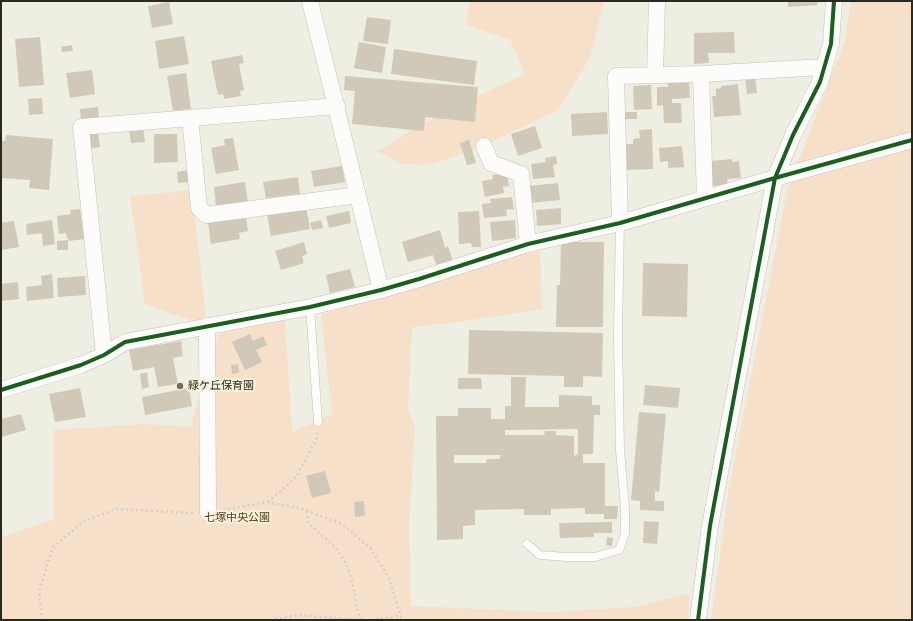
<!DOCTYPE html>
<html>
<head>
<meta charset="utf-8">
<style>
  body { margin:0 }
  #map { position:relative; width:913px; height:621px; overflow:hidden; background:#efeee2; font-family:"PT Sans",sans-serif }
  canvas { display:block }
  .frame { position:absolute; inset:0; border:2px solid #2a2920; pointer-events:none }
</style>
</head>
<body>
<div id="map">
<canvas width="913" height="621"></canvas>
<div class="frame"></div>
</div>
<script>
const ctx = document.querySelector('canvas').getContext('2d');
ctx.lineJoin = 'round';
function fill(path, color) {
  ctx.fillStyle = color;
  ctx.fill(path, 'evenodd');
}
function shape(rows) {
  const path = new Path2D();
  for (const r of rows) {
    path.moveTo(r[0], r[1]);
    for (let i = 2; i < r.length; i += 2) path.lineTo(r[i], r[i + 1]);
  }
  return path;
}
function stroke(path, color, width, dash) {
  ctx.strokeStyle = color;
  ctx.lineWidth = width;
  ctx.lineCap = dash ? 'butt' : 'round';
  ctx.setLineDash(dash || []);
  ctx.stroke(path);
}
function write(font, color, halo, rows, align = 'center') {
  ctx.font = font + ' "PT Sans","Noto Sans JP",sans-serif';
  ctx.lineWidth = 4;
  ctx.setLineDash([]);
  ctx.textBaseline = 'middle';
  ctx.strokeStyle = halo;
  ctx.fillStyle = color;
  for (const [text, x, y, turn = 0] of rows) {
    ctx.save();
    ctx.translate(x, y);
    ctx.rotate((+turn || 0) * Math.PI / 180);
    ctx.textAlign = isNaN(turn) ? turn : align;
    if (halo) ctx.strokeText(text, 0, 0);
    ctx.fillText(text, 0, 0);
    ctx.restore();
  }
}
const green = shape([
  [470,1,604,1,590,58,558,110,484,146,428,165,404,164,377,152,408,132,458,105,525,74,510,40,466,25],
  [851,1,912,1,912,620,711,620,728,494,787,191,845,41],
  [192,190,207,326,145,304,130,196],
  [540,251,542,309,459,322,412,327,408,409,415,427,409,526,411,606,547,612,635,607,690,593,688,620,1,620,1,538,53,519,54,430,146,424,190,427,219,334,285,319,292,432,332,414,321,315,449,270]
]);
const building = shape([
  [788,1,817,1,818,5,788,7],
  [169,2,173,24,152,28,148,6],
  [367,17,391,20,388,44,363,41],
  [734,32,735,53,708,53,709,63,694,64,694,33],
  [184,36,189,64,159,69,155,41],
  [40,37,44,85,19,87,15,39],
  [359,42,386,47,382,73,354,68],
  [72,45,73,51,62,52,61,47],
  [394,49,477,61,474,85,391,74],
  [242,55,244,63,239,64,244,90,240,91,241,96,224,99,223,94,218,95,211,61],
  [92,70,95,94,70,98,66,73],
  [186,73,191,109,173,111,167,76],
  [345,76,478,87,475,122,425,117,424,131,352,124,355,91,344,90],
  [755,77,757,93,747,94,745,78],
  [668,82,689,82,690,98,672,99,672,103,681,103,682,123,664,123,663,105,657,106,657,87,668,87],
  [738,84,741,115,714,117,712,96,716,96,716,89,721,88,721,86],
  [651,85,652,109,634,110,633,86],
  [42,98,43,114,29,115,28,99],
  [98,107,99,118,81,120,80,109],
  [607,112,608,134,572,136,571,114],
  [624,112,637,112,637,119,624,119],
  [535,126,542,148,518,156,511,134],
  [143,127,145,142,131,143,129,129],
  [652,129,653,169,627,170,626,144,633,144,633,139,640,138,639,130],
  [98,132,100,147,90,149,88,134],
  [154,134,177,134,178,162,154,163],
  [6,135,53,139,49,190,29,188,30,180,1,178,1,141,5,141],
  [233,138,239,170,216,174,211,148,225,145,224,139],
  [469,140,476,163,467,165,460,143],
  [682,146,684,167,668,168,668,161,660,162,659,148],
  [556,156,557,164,553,165,555,177,533,179,531,164,546,162,545,158],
  [732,159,732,162,739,161,741,178,727,179,728,185,712,186,710,161],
  [342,166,345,182,314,187,311,171],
  [189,170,191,182,178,183,177,172],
  [507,173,509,186,503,187,504,193,485,197,482,181,493,179,492,175],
  [298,177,300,194,266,198,263,182],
  [245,182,248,203,216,207,214,187],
  [558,183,560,200,531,203,529,186],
  [512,197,514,209,506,210,507,216,484,218,482,204,491,203,490,199],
  [306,207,310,229,271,236,267,214],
  [561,208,561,224,537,226,536,210],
  [80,209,84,239,69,241,68,238,67,238,66,233,59,234,57,216,71,214,70,210],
  [349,211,351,223,329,228,326,216],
  [479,211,481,247,472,247,471,243,459,244,458,212],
  [246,217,248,231,239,233,240,239,211,244,208,223],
  [52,220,55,244,43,246,42,233,27,235,26,224],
  [321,220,323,228,312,230,310,223],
  [515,220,516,238,492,241,490,222],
  [14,221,19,247,1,250,1,223],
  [440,230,445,248,448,246,453,262,437,267,433,255,408,262,402,242],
  [68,240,68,250,57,250,57,241],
  [304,242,307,254,302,256,304,263,281,270,275,251],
  [561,242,604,242,603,327,556,327,557,285,560,285],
  [643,263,688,264,687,317,642,316],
  [350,269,355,287,330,293,326,275],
  [52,274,54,298,27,301,26,287,42,285,41,276],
  [85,276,86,295,58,297,57,278],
  [18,282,19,299,1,301,1,284],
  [469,330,603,333,602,377,583,376,583,387,564,387,564,376,468,374],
  [250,334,253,341,263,336,267,345,256,350,262,362,245,370,232,342],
  [181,341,183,356,173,358,178,384,158,387,154,367,133,371,129,350],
  [238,364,239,373,232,374,231,365],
  [147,372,149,387,142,389,140,374],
  [511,377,526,377,525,407,559,407,559,395,592,396,592,405,600,405,600,415,594,415,593,454,583,454,583,463,605,463,605,506,618,506,617,519,604,519,604,514,585,514,585,508,551,509,551,515,524,515,524,509,475,510,475,525,463,526,463,539,437,540,436,416,458,416,458,408,491,408,491,419,505,419,505,406,511,406],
  [578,429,578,454,574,456,574,436,556,435,556,431,545,431,544,435,505,435,505,430],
  [454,455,501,455,499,459,487,459,486,463,454,463],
  [458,378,481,378,482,389,458,389],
  [645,385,680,388,678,408,643,405],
  [80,388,86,417,55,422,49,394],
  [189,388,192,406,145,415,142,397],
  [639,412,666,414,659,492,655,491,655,501,664,501,664,511,640,510,640,501,631,500],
  [21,414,26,430,1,437,1,419],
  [325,471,331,493,312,498,306,476],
  [364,501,365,516,355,517,354,502],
  [644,521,659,522,657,544,643,543],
  [612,522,612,533,594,533,594,537,560,538,559,523],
  [607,537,613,538,612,546,606,545]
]);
const path = shape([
  [268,502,296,477,316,440,317,433],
  [223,510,268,502,302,509,342,524,371,549,389,578,402,620],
  [307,511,308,523,335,547,346,563,352,581,359,616,362,620],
  [42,620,39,591,53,547,83,522,115,509,193,513],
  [270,620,298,615,359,620],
  [371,620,393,617,401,615]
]);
const service = shape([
  [310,307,318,422],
  [527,544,540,555,566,557,595,557,619,550,625,534,625,508,620,450,618,335,620,223]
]);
const minor = shape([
  [310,1,381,290],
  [701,74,824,67],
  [655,75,657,1],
  [190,118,199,208,206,215,358,195],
  [484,146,491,163,521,174,528,244],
  [620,223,616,76,701,74,705,198],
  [207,326,208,513],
  [104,355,81,127,337,106],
  [1,390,81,365,104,355,125,342,310,307,381,290,419,279,528,244,620,223,775,178,912,140],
  [698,620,710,526,775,178,793,135,820,82,831,44,834,1]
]);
const cycleway = shape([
  [1,390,81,365,104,355,125,342,310,307,381,290,419,279,528,244,620,223,775,178,912,140],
  [698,620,710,526,775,178,793,135,820,82,831,44,834,1]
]);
const markers = [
  [180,386,4,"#6f6e64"]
];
const poiNames = [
  ["緑ケ丘保育園",188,386]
];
const parkNames = [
  ["七塚中央公園",237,518]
];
fill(green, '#f7e0c9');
fill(building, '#d0c9b9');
stroke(service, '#c2c1b7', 9);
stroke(minor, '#c2c1b7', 17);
stroke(path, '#cfcfcb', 2.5, [2, 3]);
stroke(service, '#fdfcfb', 8);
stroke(minor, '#fdfcfb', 16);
stroke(cycleway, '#1b5e20', 4);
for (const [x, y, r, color] of markers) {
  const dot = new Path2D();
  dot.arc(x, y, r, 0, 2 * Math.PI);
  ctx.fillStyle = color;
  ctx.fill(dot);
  stroke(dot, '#f5f3dc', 1.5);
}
write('11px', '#2a2920', '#f5f3dc', poiNames, 'left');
write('11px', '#5d3918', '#f5f3dc', parkNames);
</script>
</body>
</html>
